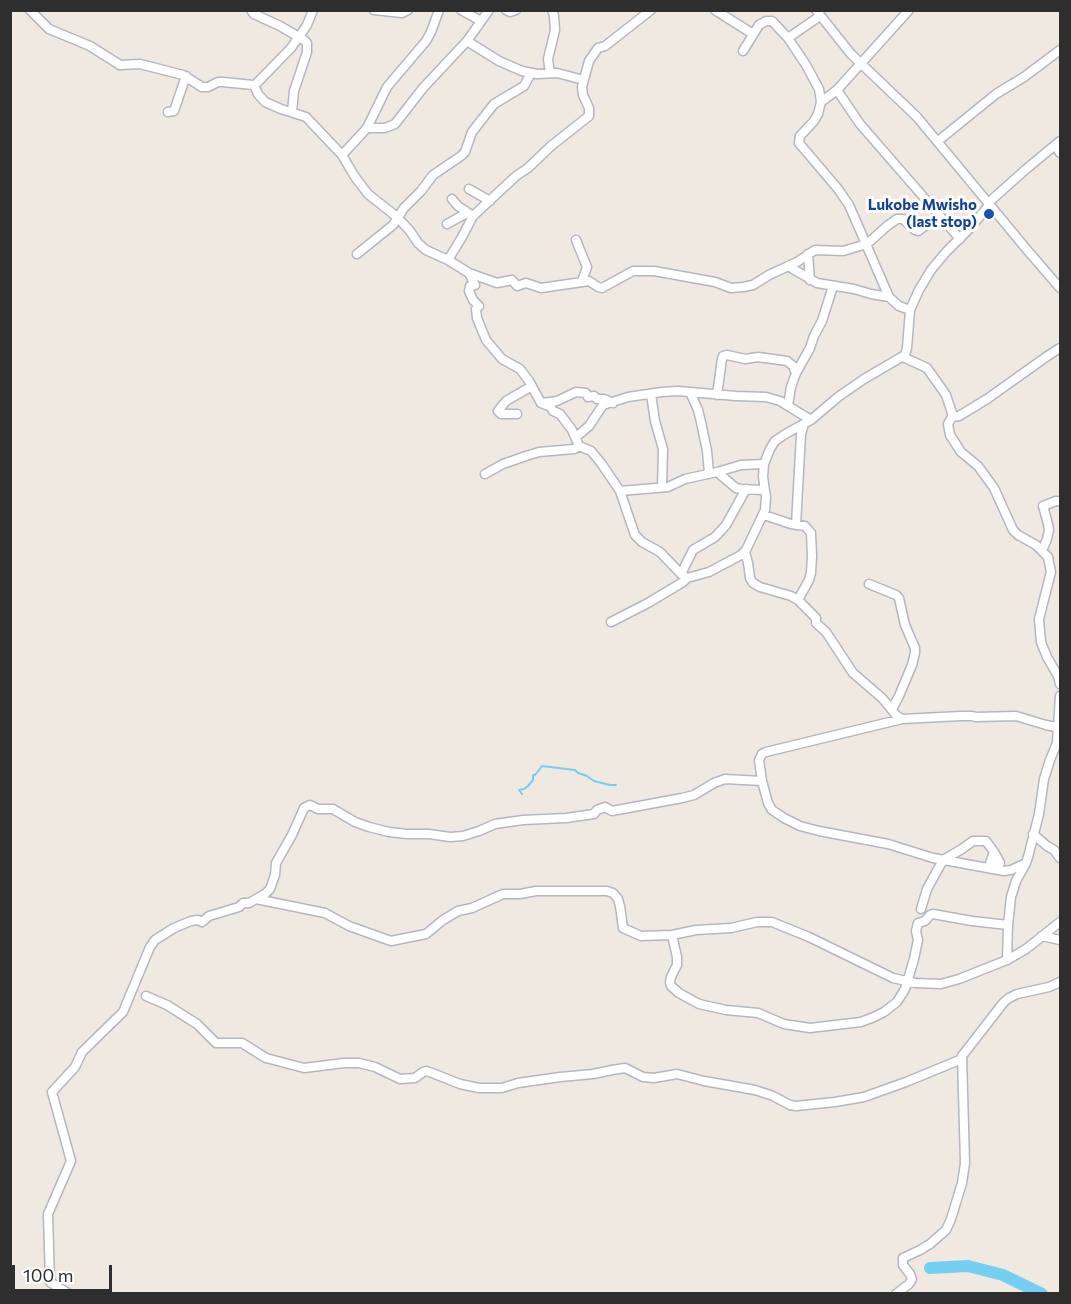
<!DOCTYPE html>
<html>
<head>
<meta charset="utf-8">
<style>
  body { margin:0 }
  #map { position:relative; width:1071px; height:1304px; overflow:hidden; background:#efe9e1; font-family:Commissioner,sans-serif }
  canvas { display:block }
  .frame { position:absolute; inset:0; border:12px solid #2e2e2e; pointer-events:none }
  .scale { position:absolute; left:12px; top:1265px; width:100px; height:27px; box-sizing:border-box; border:3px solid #2e2e2e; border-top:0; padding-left:8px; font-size:18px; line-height:21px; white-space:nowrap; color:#2e2e2e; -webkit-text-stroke:4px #fff; paint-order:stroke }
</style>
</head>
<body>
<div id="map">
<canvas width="1071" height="1304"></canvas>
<div class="frame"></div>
<div class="scale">100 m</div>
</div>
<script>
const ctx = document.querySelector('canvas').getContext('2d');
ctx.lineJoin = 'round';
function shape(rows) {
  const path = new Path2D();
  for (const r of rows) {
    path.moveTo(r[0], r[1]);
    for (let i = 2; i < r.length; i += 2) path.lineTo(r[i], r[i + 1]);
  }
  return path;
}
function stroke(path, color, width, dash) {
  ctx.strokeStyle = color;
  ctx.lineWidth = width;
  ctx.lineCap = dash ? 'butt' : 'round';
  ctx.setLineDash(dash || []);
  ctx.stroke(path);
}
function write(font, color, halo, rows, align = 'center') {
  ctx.font = font + ' Commissioner,sans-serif';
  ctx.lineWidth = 6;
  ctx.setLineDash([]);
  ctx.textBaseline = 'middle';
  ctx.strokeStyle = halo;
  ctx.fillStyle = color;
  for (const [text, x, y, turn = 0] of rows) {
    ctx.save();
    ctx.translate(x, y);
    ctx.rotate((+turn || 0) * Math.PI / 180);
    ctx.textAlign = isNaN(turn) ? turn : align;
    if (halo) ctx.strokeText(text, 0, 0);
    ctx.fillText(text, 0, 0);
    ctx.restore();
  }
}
const stream = shape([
  [522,794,519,790,524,789,528,786,533,780,533,775,535,775,542,766,575,770,578,773,587,776,594,781,610,785,616,785]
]);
const river = shape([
  [930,1268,968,1266,1003,1275,1042,1294]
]);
const minor = shape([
  [30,10,49,29,90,46,120,65,140,64,183,75,202,87,208,87,218,82,223,82,253,85,255,87,258,94,265,102,281,109,306,117,342,155,355,177,368,194,397,217,410,231,418,243,426,250,448,260,469,273,475,285,470,286,469,291,473,300,479,306,476,309,477,318,486,340,502,359,520,369,529,381,541,403,551,407,553,411,560,414,572,430,579,446,591,451,601,463,620,491,635,535,642,542,660,552,681,574,687,578,709,572,741,555,746,550,765,510,766,497,763,477,764,464,770,449,775,441,787,433,811,420,838,397,864,379,905,355,907,348,910,310,919,290,931,270,946,252,970,228,990,204],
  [251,10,254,14,280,26,304,40,307,43,307,52,294,91,292,112],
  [374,10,402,13,408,10],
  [461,10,481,21],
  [506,10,510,12,516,10],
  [715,10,753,34],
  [816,10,851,54,917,117,1028,251,1060,288],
  [788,38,820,16],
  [467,41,499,61,522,71,537,74,557,73,580,79],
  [743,51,759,25,766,21,772,21,788,38,806,65,819,89,821,102,818,114,814,121,800,136,799,143,838,189,849,205,889,297,899,306,910,310],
  [550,73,548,59,555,30,554,16,552,10],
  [254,86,291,48,307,25,313,10],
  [837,90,860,124,960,239],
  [821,102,837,90,909,10],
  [168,112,174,111,186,76],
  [367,128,385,128,395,124,423,88,467,41,489,10],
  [938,141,996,94,1024,77,1060,50],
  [1055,145,1060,153],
  [342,155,367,128,387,87,426,41,431,32,439,10],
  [469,189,490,201],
  [452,199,458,206,473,216],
  [988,203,1025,170,1060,141],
  [447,224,467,213],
  [576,240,587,267,582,281],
  [357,254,393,225,404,208,421,191,433,175,461,156,465,152,472,132,494,104,524,86,531,73],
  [808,254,810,280],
  [448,260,462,237,473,216,516,176,528,168,551,146,589,116,589,108,583,95,582,87,589,61,598,48,605,46,651,10],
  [788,266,817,283,854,289,871,294,889,297],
  [469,273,497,283,512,280,517,286,526,283,541,288,589,281,598,287,602,288,633,271,654,271,715,282,731,288,743,287,753,285,769,275,797,262,815,250,843,251,867,244,887,226,897,219,903,219,915,230,918,231,939,216],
  [903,357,927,368,946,395,952,413,952,417,948,424,950,435,961,452,978,466,994,488,1013,530,1018,535,1036,545,1048,557,1051,572,1039,619,1041,642,1047,657,1058,676,1060,684],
  [796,373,810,348,814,336,822,321,833,286],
  [690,392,698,410,701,422,707,451,709,473],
  [651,394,655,421,663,449,662,487],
  [717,395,722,359,723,356,727,355,745,359,758,357,787,361,793,366,796,373,791,387,788,405],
  [542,403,557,401,576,392,586,393,588,397,594,396,597,399,604,399,613,403],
  [517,414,501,414,498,411,506,401,532,386],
  [952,417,959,416,987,399,1046,357,1060,348],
  [576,437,589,426,603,405,628,397,662,392,678,391,736,396,766,397,780,401,811,420],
  [717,472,736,488,741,489,764,490],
  [485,474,503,464,526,456,539,452,574,449,579,446],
  [620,491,668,487,685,479,717,472,741,465,764,464],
  [764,515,791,524,805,526,811,533,812,556,811,573,809,580,798,600],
  [796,525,801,434,804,424],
  [1042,551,1047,539,1049,530,1048,524,1043,506,1056,501,1060,501],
  [745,552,748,563,750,578,753,583,760,587,791,596,798,600,816,618,816,623,826,632,853,673,882,698,897,716,902,719,961,716,972,716,976,717,1016,716,1046,725,1060,728],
  [681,574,693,550,715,537,726,525,746,489],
  [869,584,896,595,899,598,905,625,915,648,915,653,912,665,899,696,892,709],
  [611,622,648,603,683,582,687,578],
  [762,781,768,803,772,810,784,818,800,826,819,831,888,844,933,858,1004,871,1011,870,1026,863,1028,857,1039,814,1044,779,1050,760,1057,743,1060,696],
  [1033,834,1047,846,1054,850,1060,858],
  [256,899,325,913,349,926,391,941,426,934,443,920,458,911,472,908,503,894,520,894,536,891,607,891,613,893,618,899,620,906,623,928,641,936,672,935,696,930,731,928,757,922,772,922,809,937,893,978,915,983,941,984,959,979,1007,960,1026,949,1060,922],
  [921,909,927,889,943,860,962,849,973,841,986,841,994,852,989,866,1000,863,994,852],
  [672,935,677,957,677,965,671,977,670,982,671,986,679,993,699,1004,726,1010,758,1013,784,1024,810,1028,861,1022,874,1017,884,1012,897,1002,905,989,914,959,918,940,916,931,918,923,925,921,930,915,933,914,972,921,1008,925],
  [1042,936,1060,940],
  [1007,960,1008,925,1011,897,1016,881,1025,865],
  [146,996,167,1005,197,1024,216,1043,242,1043,266,1058,304,1068,344,1063,359,1063,375,1067,400,1079,415,1078,423,1072,427,1071,460,1084,479,1088,502,1088,518,1083,560,1077,593,1074,612,1070,625,1068,643,1077,654,1078,677,1074,704,1081,755,1090,773,1096,790,1105,796,1106,835,1102,864,1097,906,1082,962,1059],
  [69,1294,50,1282,48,1214,71,1161,52,1092,75,1067,82,1052,123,1012,150,947,155,940,174,928,191,921,198,920,202,922,209,916,239,907,243,903,249,903,265,894,270,889,275,875,276,863,292,835,304,808,310,805,318,809,333,809,355,822,369,827,389,832,407,834,429,834,450,837,463,836,479,831,495,824,523,820,566,818,594,814,597,810,605,807,612,811,682,798,694,795,714,783,725,779,762,781,759,760,762,754,766,752,902,719],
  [896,1294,909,1284,912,1279,910,1274,903,1265,903,1258,920,1250,930,1244,946,1230,951,1219,962,1183,965,1163,962,1056,1004,1002,1009,998,1017,994,1049,987,1060,982]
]);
const markers = [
  [989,214,6,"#1a4fb4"]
];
const transitNames = [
  ["Lukobe Mwisho",977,205],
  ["(last stop)",977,222]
];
stroke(stream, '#75cff0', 2);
stroke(river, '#75cff0', 12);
stroke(minor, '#b4b7c1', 11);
stroke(minor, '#fff', 8);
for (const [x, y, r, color] of markers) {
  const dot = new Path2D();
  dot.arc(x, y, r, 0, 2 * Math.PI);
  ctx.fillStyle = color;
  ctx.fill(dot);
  stroke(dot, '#fff', 2);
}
write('bold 15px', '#164399', '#fff', transitNames, 'right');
</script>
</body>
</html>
